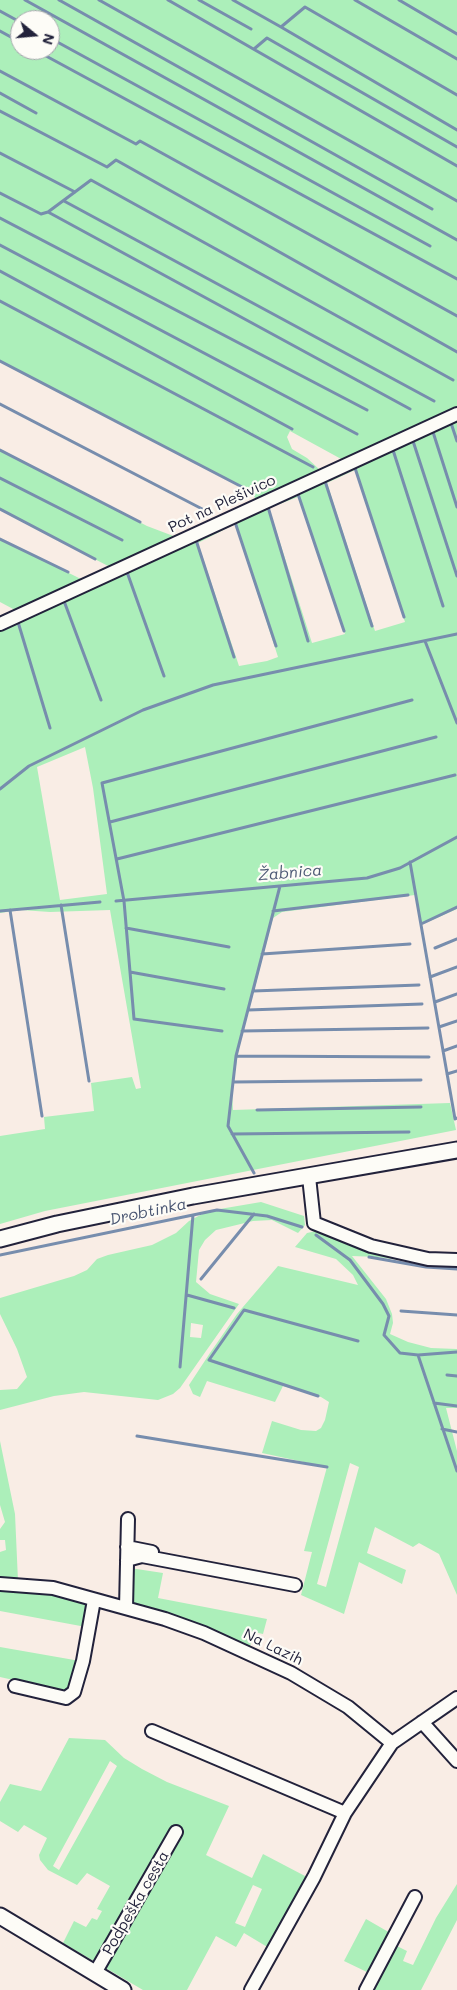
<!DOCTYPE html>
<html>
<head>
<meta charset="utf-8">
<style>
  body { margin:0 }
  #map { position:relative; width:457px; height:1990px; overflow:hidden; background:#f9ede5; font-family:Mali,sans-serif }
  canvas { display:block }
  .north { position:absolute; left:10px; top:10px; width:50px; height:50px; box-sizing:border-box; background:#fdfcf7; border:1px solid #a5a5ac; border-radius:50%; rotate:107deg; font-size:14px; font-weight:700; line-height:20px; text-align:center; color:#22223b }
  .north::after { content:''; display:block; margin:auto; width:18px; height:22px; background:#22223b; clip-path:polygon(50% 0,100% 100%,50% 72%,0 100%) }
</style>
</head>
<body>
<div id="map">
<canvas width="457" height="1990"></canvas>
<div class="north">N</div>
</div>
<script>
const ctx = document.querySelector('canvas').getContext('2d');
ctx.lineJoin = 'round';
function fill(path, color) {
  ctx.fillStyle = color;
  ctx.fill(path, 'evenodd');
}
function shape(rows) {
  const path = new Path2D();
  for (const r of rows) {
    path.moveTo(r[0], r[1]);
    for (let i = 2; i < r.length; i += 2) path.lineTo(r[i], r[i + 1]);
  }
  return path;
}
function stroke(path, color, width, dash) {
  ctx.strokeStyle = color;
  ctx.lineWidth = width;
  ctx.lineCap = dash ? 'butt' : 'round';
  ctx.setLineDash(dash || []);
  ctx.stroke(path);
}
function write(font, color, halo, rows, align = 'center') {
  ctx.font = font + ' Mali,sans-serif';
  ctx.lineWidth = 4.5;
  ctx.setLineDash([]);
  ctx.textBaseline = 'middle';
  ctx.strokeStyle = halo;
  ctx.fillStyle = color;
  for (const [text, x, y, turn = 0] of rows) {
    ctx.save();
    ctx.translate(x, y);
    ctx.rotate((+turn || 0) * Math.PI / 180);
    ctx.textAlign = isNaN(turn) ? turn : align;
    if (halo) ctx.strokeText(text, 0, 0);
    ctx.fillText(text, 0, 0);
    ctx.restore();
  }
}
const green = shape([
  [0,0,457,0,457,408,343,460,290,431,287,437,292,449,307,458,320,470,257,500,249,491,0,362],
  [20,20,50,20,50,50,20,50],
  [457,419,457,909,421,925,415,895,282,912,273,918,239,1048,232,1090,233,1110,450,1103,456,1130,45,1211,0,1224,0,1136,45,1129,44,1117,94,1111,91,1083,132,1077,136,1089,141,1088,110,910,50,912,21,910,0,913,0,627],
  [355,470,405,622,375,631,327,483],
  [298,497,345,634,312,643,269,508],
  [235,524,278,657,267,661,239,666,198,543],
  [85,747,93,788,107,894,60,900,37,767],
  [0,449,147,526,176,537,110,567,0,510],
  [0,539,83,580,15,610,0,602],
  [261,1202,304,1216,305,1225,298,1233,272,1220,253,1221,216,1230,205,1240,199,1250,196,1282,210,1294,239,1304,180,1388,173,1394,158,1400,84,1392,54,1396,0,1410,0,1390,17,1389,27,1377,17,1349,0,1314,0,1298,74,1276,87,1270,97,1259,108,1255,152,1245,176,1233,189,1221,208,1211],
  [191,1323,203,1325,201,1338,190,1337],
  [321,1230,457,1263,457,1268,377,1257,352,1256,386,1299,392,1314,393,1323,390,1334,408,1342,431,1348,457,1349,457,1408,446,1408,457,1451,457,1595,439,1554,419,1543,413,1547,375,1527,367,1553,406,1570,402,1584,359,1562,344,1614,301,1595,312,1552,304,1551,327,1467,262,1453,272,1421,301,1430,316,1431,321,1428,325,1420,329,1402,321,1397,283,1386,275,1402,207,1381,200,1397,193,1394,189,1385,210,1353,237,1314,278,1266,358,1285,353,1275,336,1259,295,1247,307,1233],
  [350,1463,359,1467,326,1587,317,1584],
  [0,1441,15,1514,18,1581,0,1581,0,1552,6,1550,5,1540,0,1540,0,1529,5,1522,0,1505],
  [130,1568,163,1573,158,1598,267,1619,263,1634,254,1632,249,1650,135,1606,128,1602],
  [0,1587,23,1588,85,1600,89,1605,86,1627,0,1611],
  [0,1647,80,1661,67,1692,0,1677],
  [69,1738,105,1740,124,1758,142,1769,167,1782,229,1806,206,1855,252,1878,263,1854,305,1876,306,1880,269,1948,244,1933,236,1947,216,1936,187,1990,143,1990,63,1943,74,1921,86,1927,92,1918,97,1920,102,1911,97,1909,110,1886,87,1873,77,1885,48,1870,40,1860,39,1855,47,1838,24,1825,18,1832,0,1821,0,1802,10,1784,41,1791],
  [110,1761,117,1766,59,1870,53,1866],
  [253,1885,262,1889,245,1927,235,1923],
  [457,1884,457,1920,421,1990,369,1990,393,1944,407,1951,403,1961,413,1965,436,1918],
  [366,1919,392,1934,371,1974,344,1961]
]);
const stream = shape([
  [25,0,457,240],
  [59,0,432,209],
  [99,0,457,201],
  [168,0,457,166],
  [199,0,251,29],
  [233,0,281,27,305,7,457,95],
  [355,0,457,59],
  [399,0,457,34],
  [0,11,20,22],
  [281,27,457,130],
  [0,31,20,42],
  [50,38,430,246],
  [254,49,267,38,457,147],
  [35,50,457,279],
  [0,71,136,144,140,141,457,316],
  [0,93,36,113],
  [0,111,107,167,116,160,457,352],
  [0,153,75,192],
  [0,193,41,214,48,212,91,180,453,380],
  [64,201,434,401],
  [48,212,410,409],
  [0,218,367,410],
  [0,245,357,434],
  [0,271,292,429],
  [0,301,313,467],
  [0,361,246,489],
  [0,404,208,512],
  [451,423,457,441],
  [433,432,457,507],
  [413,441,457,576],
  [0,450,140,522],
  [393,450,443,606],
  [355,468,404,617],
  [0,478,122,540],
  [325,481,372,626],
  [298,494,344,631],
  [268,507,308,641],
  [0,509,95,559],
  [235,522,276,646],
  [0,539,68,572],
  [196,540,234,657],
  [127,572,164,676],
  [64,601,101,700],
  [18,622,50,728],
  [425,641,457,723],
  [0,789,29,766,143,710,213,685,457,634],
  [110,822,436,737],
  [117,859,455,775],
  [410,862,455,1119,457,1118],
  [116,901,367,878,400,868,457,837],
  [61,905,89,1081],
  [10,910,42,1116],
  [0,911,100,902],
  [273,911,408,895],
  [421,924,457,907],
  [126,928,229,947],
  [435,948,457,939],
  [262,954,410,944],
  [130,972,224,989],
  [430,977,457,967],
  [253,991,419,985],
  [435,1002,457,994],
  [248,1010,422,1004],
  [439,1027,457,1021],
  [222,1031,134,1019,124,901,102,783,412,700],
  [242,1031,428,1028],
  [443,1051,457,1046],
  [236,1056,429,1057],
  [447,1074,457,1071],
  [233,1082,421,1080],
  [257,1110,421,1107],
  [232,1134,409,1132],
  [254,1173,228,1126,236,1056,280,886],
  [316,1235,350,1260,383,1304,389,1316,384,1335,400,1353,418,1355,457,1352],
  [0,1255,217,1210,267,1216,302,1227],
  [369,1257,426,1267,457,1269],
  [201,1279,254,1214],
  [187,1295,234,1308],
  [401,1311,457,1315],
  [418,1355,457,1471],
  [180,1367,193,1215],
  [447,1375,457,1376],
  [318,1396,209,1360,244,1310,358,1341],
  [434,1403,457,1406],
  [442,1429,457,1432],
  [137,1436,327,1467]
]);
const minor = shape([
  [0,624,457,414],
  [309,1177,314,1223,371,1246,428,1259,457,1260],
  [127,1547,152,1552],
  [127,1560,142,1556,295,1585],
  [0,1584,53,1588,165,1619,204,1633,291,1673,348,1707,392,1743,345,1813,314,1877,251,1990],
  [126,1608,128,1519],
  [15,1686,66,1698,74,1692,83,1661,94,1600],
  [422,1722,457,1761],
  [152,1731,345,1813],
  [392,1743,457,1698],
  [95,1973,176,1832],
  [366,1990,415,1897]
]);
const major = shape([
  [0,1239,57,1224,193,1196,457,1150],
  [0,1916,123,1990]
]);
const streetNames = [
  ["Pot na Plešivico",222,504,-25],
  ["Na Lazih",273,1647,26],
  ["Podpeška cesta",136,1903,-60]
];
const waterNames = [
  ["Žabnica",290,873,-5],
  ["Drobtinka",148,1212,-12]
];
fill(green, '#acefba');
stroke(stream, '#778dad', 3);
stroke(minor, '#22223b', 16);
stroke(major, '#22223b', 19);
stroke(minor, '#fdfcf7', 12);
stroke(major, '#fdfcf7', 15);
write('15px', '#22223b', '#fdfcf7', streetNames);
write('italic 16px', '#4c5874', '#fdfcf7', waterNames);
</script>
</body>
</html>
